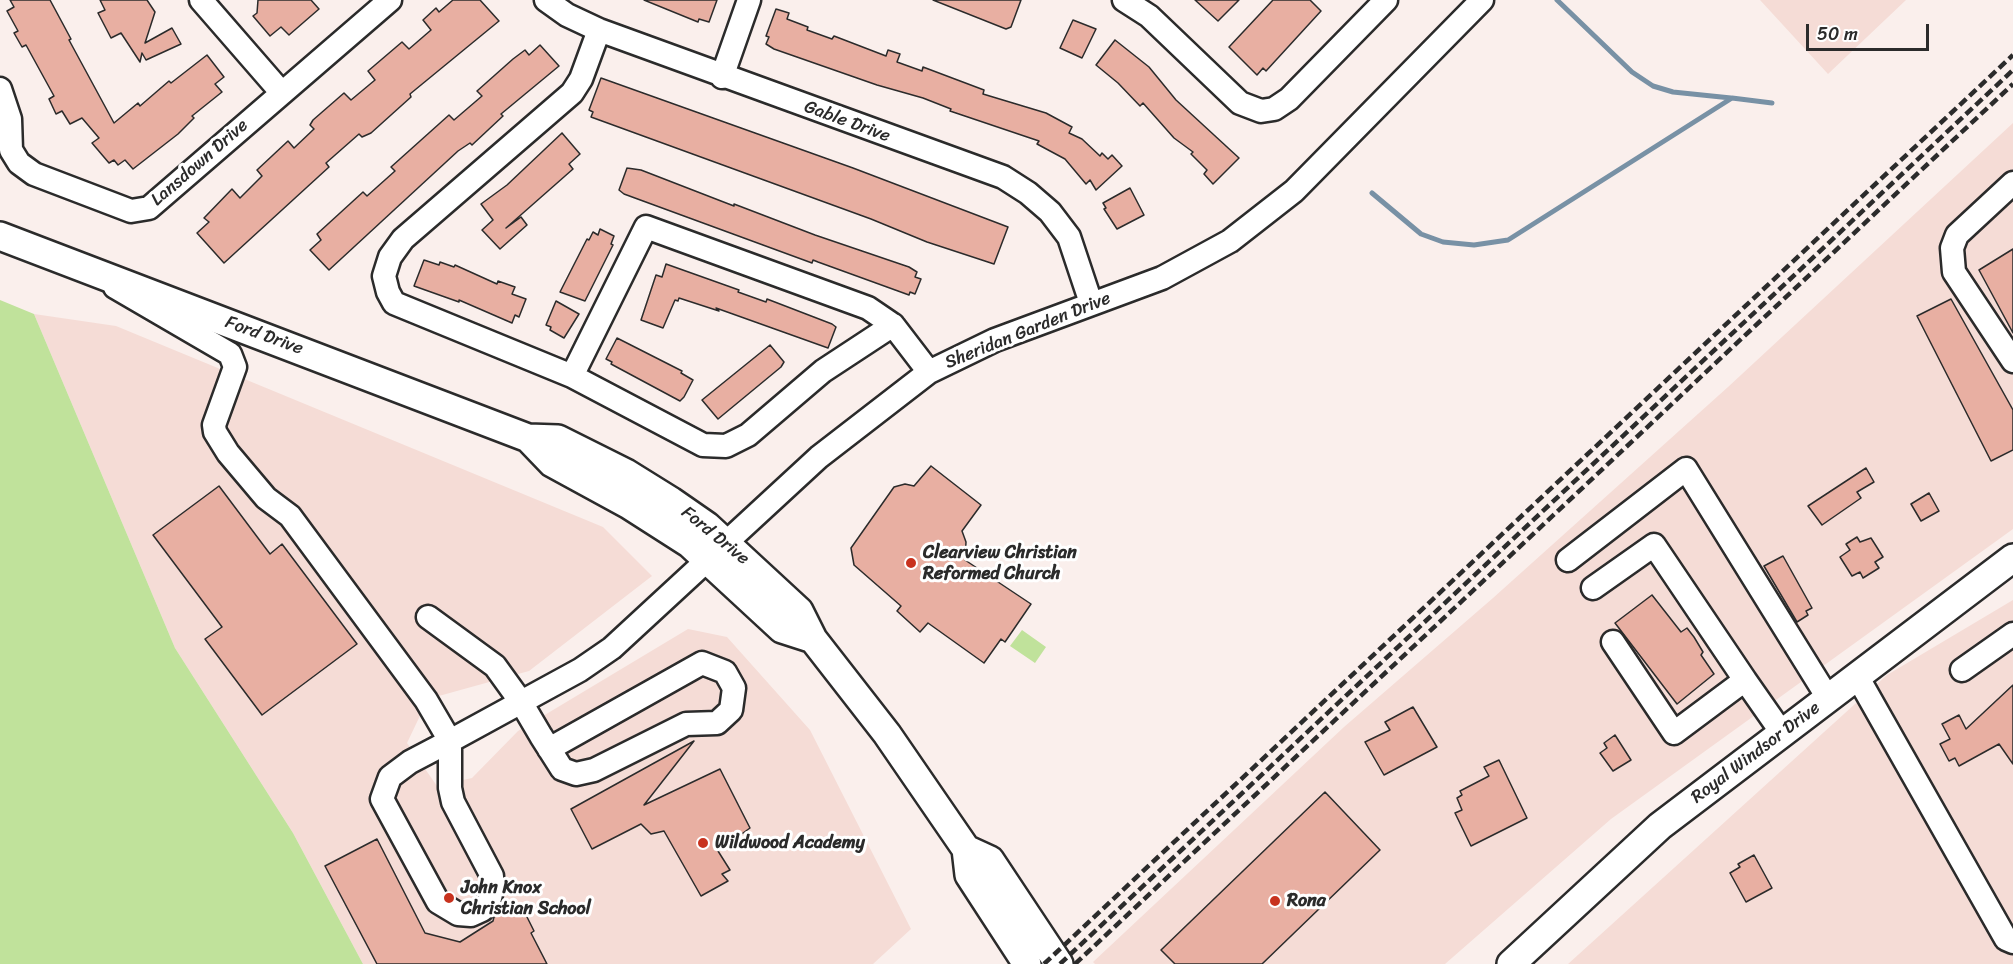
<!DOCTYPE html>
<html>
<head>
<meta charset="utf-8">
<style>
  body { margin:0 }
  #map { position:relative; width:2013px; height:964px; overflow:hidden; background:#faefec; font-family:Sriracha,sans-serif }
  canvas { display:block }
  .scale { position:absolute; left:1806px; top:24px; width:123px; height:27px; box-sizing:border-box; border:3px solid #2b2b2b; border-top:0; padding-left:8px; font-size:18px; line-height:21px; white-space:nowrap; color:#2b2b2b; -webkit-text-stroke:4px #fff; paint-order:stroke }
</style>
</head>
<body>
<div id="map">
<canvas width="2013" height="964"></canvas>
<div class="scale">50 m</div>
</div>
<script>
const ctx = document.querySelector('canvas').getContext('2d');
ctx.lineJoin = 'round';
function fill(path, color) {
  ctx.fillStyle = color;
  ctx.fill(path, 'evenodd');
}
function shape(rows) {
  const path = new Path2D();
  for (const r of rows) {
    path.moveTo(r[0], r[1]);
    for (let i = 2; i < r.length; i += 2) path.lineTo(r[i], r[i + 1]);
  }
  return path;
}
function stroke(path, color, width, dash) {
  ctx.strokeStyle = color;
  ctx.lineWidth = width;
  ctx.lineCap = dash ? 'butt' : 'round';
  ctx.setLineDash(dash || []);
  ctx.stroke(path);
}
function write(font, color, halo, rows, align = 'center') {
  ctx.font = font + ' Sriracha,sans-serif';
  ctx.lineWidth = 6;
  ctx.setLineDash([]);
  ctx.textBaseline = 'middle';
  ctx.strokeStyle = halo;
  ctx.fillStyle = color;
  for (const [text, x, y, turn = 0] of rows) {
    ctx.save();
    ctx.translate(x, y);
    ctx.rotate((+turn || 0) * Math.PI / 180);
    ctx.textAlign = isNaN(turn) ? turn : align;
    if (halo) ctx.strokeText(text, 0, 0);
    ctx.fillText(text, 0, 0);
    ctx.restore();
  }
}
const built = shape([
  [1760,0,1906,0,1828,74],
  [2013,123,2013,529,1611,819,1445,964,1095,964,1093,962,1344,727,1493,598,1728,387],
  [34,314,116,326,603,527,652,576,529,671,428,699,407,743,437,786,472,778,518,731,688,629,727,637,810,730,911,929,873,964,363,964,293,833,175,648],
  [2013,600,2013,964,1568,964,1887,675]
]);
const green = shape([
  [0,300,34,314,175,648,293,833,363,964,0,964],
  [1022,630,1046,647,1035,663,1010,646]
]);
const stream = shape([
  [1557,0,1632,72,1653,86,1673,92,1731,98],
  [1372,193,1421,234,1443,242,1474,245,1508,240,1732,98,1772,103]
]);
const building = shape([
  [10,0,50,0,71,39,69,40,114,123,138,103,140,106,169,81,171,83,207,55,224,77,215,84,222,92,192,116,194,118,178,134,133,169,125,160,118,165,114,160,109,163,92,143,99,138,82,118,70,124,62,111,56,114,49,99,54,96,26,45,22,47,14,33,18,31,7,11,14,7,10,0],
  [100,0,147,0,155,12,145,43,172,28,181,44,146,60,142,53,140,62,121,33,111,38,98,13,105,10,100,0],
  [258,0,311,0,319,9,289,35,281,27,270,36,253,16,257,13,258,0],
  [453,0,480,0,499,21,410,94,411,97,371,133,362,137,359,134,326,163,329,167,224,263,197,233,209,222,204,218,232,189,240,198,262,176,257,170,288,141,294,148,314,129,310,125,313,120,344,93,351,100,375,80,368,71,402,42,409,49,431,30,423,20,436,8,439,12,453,0],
  [644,0,717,0,709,22,699,19,698,22,644,0],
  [933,0,1021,0,1011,27,1006,29,933,0],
  [1195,0,1239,0,1218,21,1195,0],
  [1273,0,1310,0,1321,11,1266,71,1263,68,1257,75,1229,47,1273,0],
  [776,9,789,13,787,19,808,27,807,30,832,39,834,36,886,56,888,50,900,54,897,62,922,71,923,67,984,90,983,94,1046,113,1072,127,1069,133,1082,139,1100,156,1102,153,1108,159,1112,155,1122,166,1096,190,1090,180,1086,184,1065,159,1037,144,1039,141,950,111,951,109,923,98,877,85,774,49,766,44,769,37,766,36,776,9],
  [1073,20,1096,29,1082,58,1060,48,1073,20],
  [1115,40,1149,67,1176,100,1239,158,1213,184,1204,174,1207,170,1191,154,1193,152,1174,138,1143,103,1140,106,1118,83,1096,65,1115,40],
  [540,45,559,66,501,114,503,116,472,145,470,143,458,151,329,270,310,250,321,240,317,234,363,192,367,196,395,171,391,167,449,115,454,120,482,96,477,91,513,59,525,50,529,55,540,45],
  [601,78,853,168,1008,227,994,264,927,242,871,219,591,117,593,112,589,110,601,78],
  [562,133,580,154,569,164,573,169,506,228,521,217,527,225,500,249,482,230,493,220,481,204,507,185,562,133],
  [627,168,641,170,721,201,734,206,734,204,815,235,909,267,917,272,915,277,921,279,915,294,910,292,909,295,818,262,813,260,812,263,624,194,619,190,627,168],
  [1130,188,1144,215,1117,229,1104,209,1106,208,1103,203,1130,188],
  [600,229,614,236,611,244,613,245,585,301,560,292,587,239,589,240,593,232,598,235,600,229],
  [2013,249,2013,333,1979,270,2013,249],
  [424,260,439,265,440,262,454,267,455,265,497,284,498,281,515,287,512,294,526,299,519,317,515,315,512,323,459,300,459,302,414,286,424,260],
  [666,264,739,290,738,292,766,302,767,299,832,324,836,327,828,348,716,308,719,311,679,298,678,301,675,300,663,328,641,320,656,275,662,277,666,264],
  [1951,299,2013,410,2013,450,1991,461,1917,316,1951,299],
  [556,301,579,314,564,338,550,330,551,327,546,325,556,301],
  [617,338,682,371,681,373,693,380,684,397,680,401,611,364,612,362,606,359,617,338],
  [770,345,784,362,781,367,718,419,702,400,770,345],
  [931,466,981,505,962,531,966,542,965,560,1031,604,1005,642,1001,639,984,663,928,623,920,632,897,611,901,606,854,565,851,548,894,487,905,484,914,486,931,466],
  [1866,468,1874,482,1857,492,1861,498,1822,525,1808,506,1866,468],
  [219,486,270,554,282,544,357,644,262,715,205,639,222,627,153,535,219,486],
  [1929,493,1939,511,1921,521,1911,504,1929,493],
  [1857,537,1860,542,1871,538,1883,557,1875,562,1879,568,1863,578,1860,572,1852,576,1840,557,1850,550,1846,544,1857,537],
  [1783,556,1812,608,1806,611,1808,615,1797,622,1764,566,1783,556],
  [1652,595,1681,632,1687,628,1694,637,1703,652,1701,655,1714,674,1677,704,1615,623,1652,595],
  [2013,685,2013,764,1999,744,1959,766,1955,758,1949,761,1940,744,1950,739,1942,724,1959,715,1966,729,2013,685],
  [1413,707,1437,747,1384,775,1365,742,1390,730,1385,722,1413,707],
  [1615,735,1631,760,1613,771,1600,753,1607,748,1604,743,1615,735],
  [694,741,644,805,720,769,750,828,718,851,730,870,722,874,728,881,701,896,664,831,651,834,641,824,592,849,571,809,694,741],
  [1499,760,1527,818,1471,846,1455,813,1462,810,1457,798,1462,795,1460,791,1489,776,1484,767,1499,760],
  [1325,792,1380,850,1262,964,1175,964,1161,950,1325,792],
  [377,839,425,933,460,942,493,921,494,917,520,903,534,931,531,933,547,964,377,964,325,866,377,839],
  [1754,855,1772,888,1746,902,1730,873,1740,867,1738,864,1754,855]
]);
const minor = shape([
  [201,0,281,92],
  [546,0,567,15,599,30,1003,177,1028,193,1050,212,1069,237,1091,303],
  [1124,0,1149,16,1240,103,1261,111,1274,109,1289,99,1386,0],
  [722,77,749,0],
  [0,89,10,119,11,150,19,163,34,174,131,211,149,208,390,0],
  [2013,183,1957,235,1952,248,1954,272,2013,361],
  [115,287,230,354,235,367,214,425,215,432,228,453,266,498,290,516,426,700,450,741,450,788,453,802,492,876,492,890,489,902,482,910,471,915,458,914,438,902,382,799,390,777,410,762,450,741,580,670,612,648,819,457,929,372,995,340,1162,278,1230,241,1294,191,1482,0],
  [893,325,929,372],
  [572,376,646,227,868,308,893,325,823,371,748,435,726,446,703,445,572,376,394,303,388,292,384,276,390,257,403,239,572,93,581,79,599,30],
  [1568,560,1686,469,1828,698],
  [1593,588,1654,545,1745,680,1674,733,1613,642],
  [428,617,495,666,521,702,541,736,562,769,576,774,594,770,686,724,717,723,731,710,734,688,725,672,702,663,549,749],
  [1962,670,2013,634],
  [1857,676,2006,939,2013,942],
  [1745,680,1782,733]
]);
const major = shape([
  [0,236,528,438,558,439,626,473,671,501,707,526,799,611,813,639,887,734,966,849,969,875,1027,964],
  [528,438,552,463,629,505,690,544,782,629,813,639],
  [966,849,990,860,1059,964],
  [1511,964,1660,826,2013,558]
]);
const rail = shape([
  [1044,964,2013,55],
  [1060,964,2013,70],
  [1075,964,2013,84]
]);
const markers = [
  [911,563,6,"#c8321e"],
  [703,843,6,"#c8321e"],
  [449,898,6,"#c8321e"],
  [1275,901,6,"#c8321e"]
];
const streetNames = [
  ["Gable Drive",847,122,20],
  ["Lansdown Drive",200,163,-41],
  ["Sheridan Garden Drive",1028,331,-22],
  ["Ford Drive",264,336,20],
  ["Ford Drive",715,536,39],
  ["Royal Windsor Drive",1756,753,-37]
];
const poiNames = [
  ["Clearview Christian",923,553],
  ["Reformed Church",923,574],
  ["Wildwood Academy",715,843],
  ["John Knox",461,888],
  ["Christian School",461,909],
  ["Rona",1287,901]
];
fill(built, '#f5dcd6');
fill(green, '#c0e29b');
stroke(stream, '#7891a5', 5);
fill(building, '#e8afa2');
stroke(building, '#2b2b2b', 1.5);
stroke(minor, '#2b2b2b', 27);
stroke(major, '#2b2b2b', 32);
stroke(minor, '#fff', 22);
stroke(major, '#fff', 27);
stroke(rail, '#2b2b2b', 4.5, [9, 4.5]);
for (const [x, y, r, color] of markers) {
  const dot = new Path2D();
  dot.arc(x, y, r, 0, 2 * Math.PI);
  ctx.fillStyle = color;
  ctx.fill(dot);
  stroke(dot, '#fff', 2);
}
write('18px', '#2b2b2b', '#fff', streetNames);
write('bold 18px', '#2b2b2b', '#fff', poiNames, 'left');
</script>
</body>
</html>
